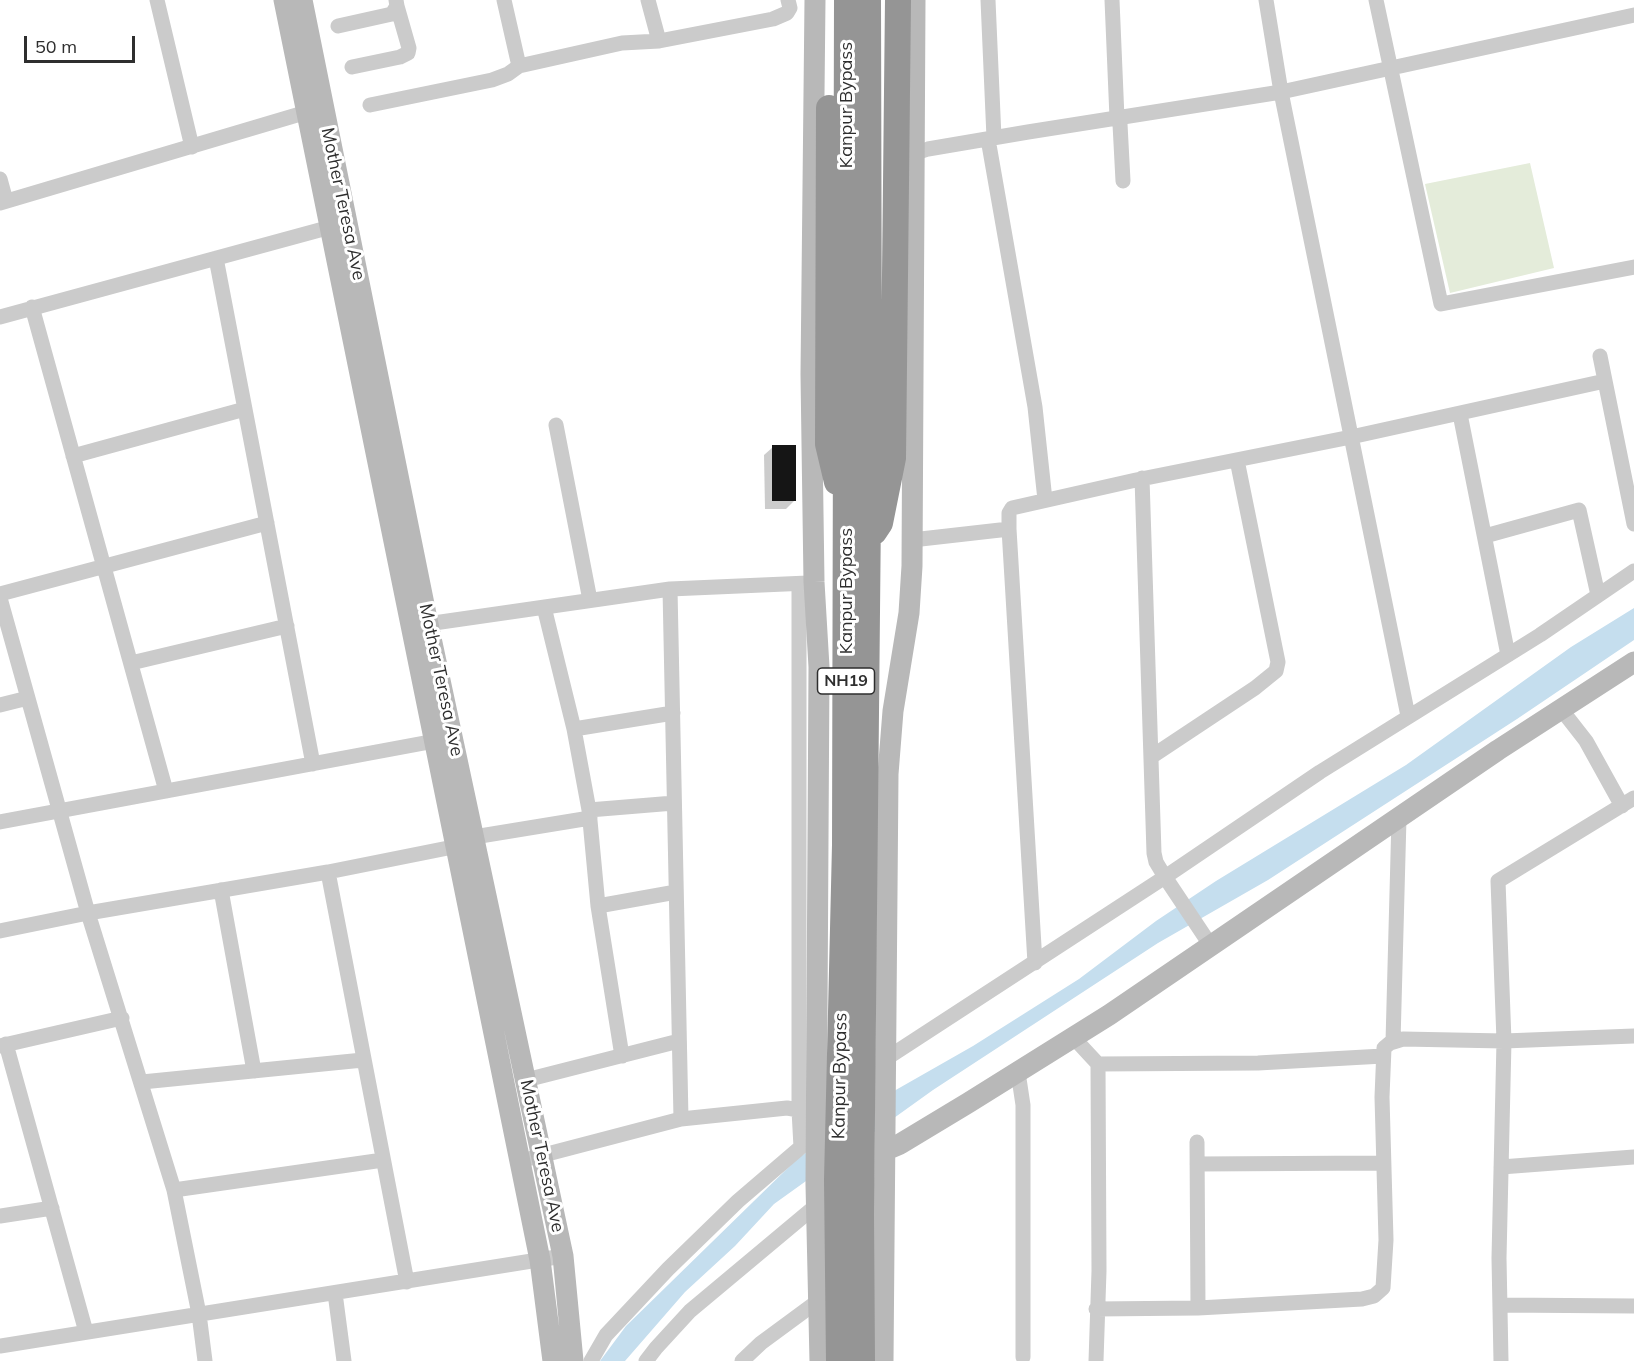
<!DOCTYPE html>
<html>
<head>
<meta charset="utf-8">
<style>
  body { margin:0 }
  #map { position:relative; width:1634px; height:1361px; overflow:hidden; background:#fff; font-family:Mulish,sans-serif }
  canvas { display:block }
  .scale { position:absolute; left:24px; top:36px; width:111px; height:27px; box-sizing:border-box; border:3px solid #2e2e2e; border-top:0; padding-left:8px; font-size:18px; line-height:21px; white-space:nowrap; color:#2e2e2e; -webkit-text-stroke:4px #fff; paint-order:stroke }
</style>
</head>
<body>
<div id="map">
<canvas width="1634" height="1361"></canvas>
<div class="scale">50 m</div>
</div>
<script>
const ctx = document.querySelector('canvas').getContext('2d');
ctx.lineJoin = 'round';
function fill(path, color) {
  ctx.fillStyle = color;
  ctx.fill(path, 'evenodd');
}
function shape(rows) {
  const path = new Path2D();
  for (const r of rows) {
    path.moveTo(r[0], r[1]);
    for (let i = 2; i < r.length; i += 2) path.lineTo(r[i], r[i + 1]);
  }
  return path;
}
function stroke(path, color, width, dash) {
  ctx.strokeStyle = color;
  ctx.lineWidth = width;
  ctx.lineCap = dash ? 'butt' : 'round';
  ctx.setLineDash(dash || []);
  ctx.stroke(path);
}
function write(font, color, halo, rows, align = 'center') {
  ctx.font = font + ' Mulish,sans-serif';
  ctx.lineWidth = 6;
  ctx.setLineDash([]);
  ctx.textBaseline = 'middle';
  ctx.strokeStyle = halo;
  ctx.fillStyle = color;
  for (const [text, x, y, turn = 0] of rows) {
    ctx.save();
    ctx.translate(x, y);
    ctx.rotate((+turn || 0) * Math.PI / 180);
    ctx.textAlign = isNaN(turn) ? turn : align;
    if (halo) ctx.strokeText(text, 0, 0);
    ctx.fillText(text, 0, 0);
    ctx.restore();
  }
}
const green = shape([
  [1530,163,1554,268,1450,293,1425,184]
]);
const water = shape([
  [1634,608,1634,640,1517,719,1268,880,1158,943,933,1090,774,1204,735,1246,685,1292,625,1361,600,1361,626,1326,797,1159,894,1091,973,1046,1079,979,1156,921,1216,881,1406,765,1571,647]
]);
const shadow = shape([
  [773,447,795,500,786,509,765,509,764,455]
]);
const building = shape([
  [772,445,796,445,796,501,772,501]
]);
const street = shape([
  [157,0,192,147],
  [504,0,519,66,622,43,659,41,773,19,787,13,790,8,788,0],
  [648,0,659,41],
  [988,0,994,138],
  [1112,0,1117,118,1120,124,1123,181],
  [1266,0,1281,92,1408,716],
  [1376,0,1441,304,1634,267],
  [338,26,392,14,397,6,396,0],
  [352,67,400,57,408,53,409,48,397,6],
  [370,105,492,80,508,74,519,66],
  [988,139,1035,407,1045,500],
  [916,153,928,149,1028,132,1281,92,1634,15],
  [0,179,6,201],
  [0,203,307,112],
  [216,258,313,764],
  [32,307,166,791],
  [0,317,338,225],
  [1600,356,1634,524],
  [1460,414,1508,655],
  [556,425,590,600],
  [73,456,245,409],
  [1142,478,1154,853,1156,862,1165,877,1211,946],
  [1485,536,1579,510,1598,595],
  [912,540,1009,529],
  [799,584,799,1110,801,1147],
  [670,589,681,1119],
  [0,594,267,523],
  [0,598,88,913,174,1190,199,1314,205,1361],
  [544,607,574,729,673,713],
  [420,625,670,589,808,583],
  [131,663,287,626],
  [0,705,28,698],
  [1561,709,1586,741,1622,806],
  [574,729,589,810,674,803],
  [1151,757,1255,688,1276,671,1278,662,1237,460],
  [589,810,598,906],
  [0,822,435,741],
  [474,837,590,818],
  [328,872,407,1282],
  [221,890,254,1071],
  [0,931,88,913,328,872,463,845],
  [1035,963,1009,529,1009,513,1012,508,1136,480,1351,437,1605,381],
  [1073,1037,1098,1064,1099,1271,1096,1361],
  [1393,1042,1399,818],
  [6,1044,86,1332],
  [0,1046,122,1018],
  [622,1056,598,906,676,892],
  [884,1060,1165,877,1320,772,1540,635,1634,571],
  [1098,1064,1258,1063,1383,1056],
  [1018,1072,1023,1105,1023,1357],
  [526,1080,679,1041],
  [142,1082,363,1060],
  [1197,1142,1198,1308],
  [532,1158,681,1119,787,1108,799,1110],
  [1197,1164,1383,1163],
  [1501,1167,1634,1157],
  [174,1190,383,1160],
  [0,1216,52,1208],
  [335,1293,344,1361],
  [1500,1305,1634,1306],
  [1096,1309,1198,1308,1362,1299,1374,1296,1383,1288,1386,1240,1382,1097,1384,1048,1390,1043,1403,1039,1504,1041,1634,1036],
  [0,1346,563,1256],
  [591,1361,606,1335,668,1269,738,1201,808,1141],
  [646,1361,656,1348,690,1311,818,1204],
  [742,1361,761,1343,818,1301],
  [1501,1361,1499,1258,1504,1041,1498,881,1634,798]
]);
const secondary = shape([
  [284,0,540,1260,553,1361],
  [302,0,428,624,563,1256,573,1361],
  [815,0,811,374,814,582,819,667,816,1184,820,1361],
  [886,1150,900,1144,968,1103,1109,1015,1498,750,1634,662],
  [883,1361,888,774,893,711,909,613,912,566,915,0]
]);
const highway = shape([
  [829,108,828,444,837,482],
  [874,532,880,523,893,458,898,0],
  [839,1361,837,1180,845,845,847,0],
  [862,1361,861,1214,869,411,868,0]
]);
const shields = [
  [846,681,57]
];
const shieldNames = [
  ["NH19",846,681]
];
const streetNames = [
  ["Kanpur Bypass",847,105,-90],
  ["Mother Teresa Ave",343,204,78],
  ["Kanpur Bypass",847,591,-90],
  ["Mother Teresa Ave",441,680,78],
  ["Kanpur Bypass",840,1076,-89],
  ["Mother Teresa Ave",542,1156,78]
];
fill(green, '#e4ecda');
fill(water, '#c5deee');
fill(shadow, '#0003');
fill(building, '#151515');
stroke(street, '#cbcbcb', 15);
stroke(secondary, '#b8b8b8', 21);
stroke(highway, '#959595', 26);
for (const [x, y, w] of shields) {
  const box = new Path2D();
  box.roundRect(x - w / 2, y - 13, w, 26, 4.5);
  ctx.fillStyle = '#fff';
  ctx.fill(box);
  stroke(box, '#2e2e2e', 1.5);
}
write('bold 16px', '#2e2e2e', null, shieldNames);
write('18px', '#2e2e2e', '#fff', streetNames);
</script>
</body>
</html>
